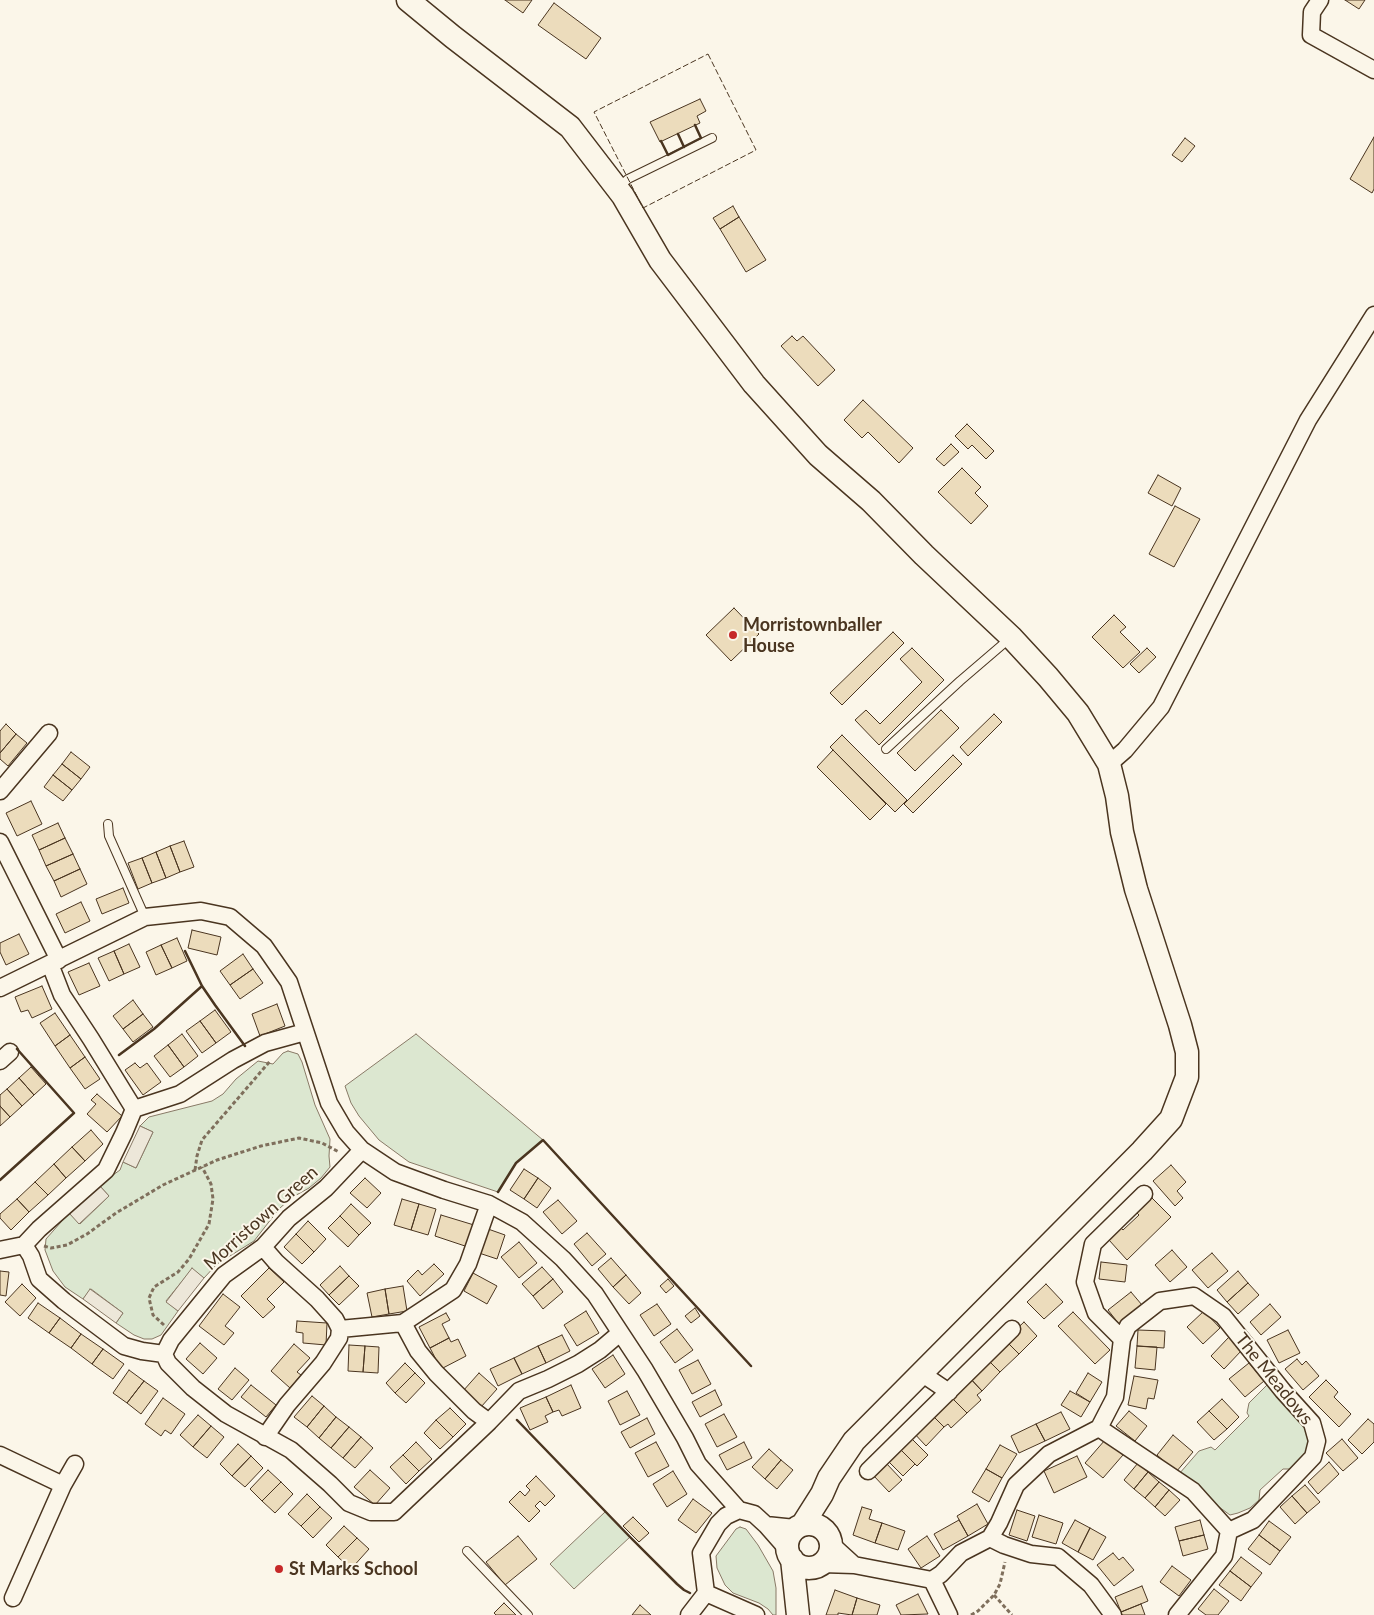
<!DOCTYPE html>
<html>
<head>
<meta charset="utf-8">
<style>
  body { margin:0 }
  canvas { display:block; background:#fbf6e9 }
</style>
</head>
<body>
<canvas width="1374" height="1615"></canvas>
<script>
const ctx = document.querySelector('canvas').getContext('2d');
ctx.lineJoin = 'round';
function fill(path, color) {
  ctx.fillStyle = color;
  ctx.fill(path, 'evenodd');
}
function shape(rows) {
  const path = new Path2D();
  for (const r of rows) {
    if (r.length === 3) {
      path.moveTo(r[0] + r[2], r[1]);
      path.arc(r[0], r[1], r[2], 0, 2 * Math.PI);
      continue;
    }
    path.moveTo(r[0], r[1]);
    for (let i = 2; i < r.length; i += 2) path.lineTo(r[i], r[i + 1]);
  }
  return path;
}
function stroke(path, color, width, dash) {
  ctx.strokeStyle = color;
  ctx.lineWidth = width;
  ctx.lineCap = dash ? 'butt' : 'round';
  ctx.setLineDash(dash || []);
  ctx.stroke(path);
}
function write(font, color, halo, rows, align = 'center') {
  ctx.font = font + ' Lato,sans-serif';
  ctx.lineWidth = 4;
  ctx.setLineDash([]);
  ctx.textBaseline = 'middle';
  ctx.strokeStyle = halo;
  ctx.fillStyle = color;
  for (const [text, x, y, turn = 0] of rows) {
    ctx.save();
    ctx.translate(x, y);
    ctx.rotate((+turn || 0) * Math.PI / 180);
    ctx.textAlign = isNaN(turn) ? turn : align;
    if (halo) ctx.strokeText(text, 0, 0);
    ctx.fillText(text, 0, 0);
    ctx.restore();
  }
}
const green = shape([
  [416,1034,543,1140,516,1163,498,1192,409,1162,379,1140,359,1116,351,1103,345,1086,416,1034],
  [288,1051,298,1054,302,1062,315,1105,330,1139,329,1156,330,1167,321,1178,309,1188,291,1198,279,1209,254,1241,217,1264,204,1278,192,1269,166,1301,178,1311,161,1335,152,1339,144,1339,134,1335,116,1323,123,1313,91,1289,83,1299,65,1287,53,1271,45,1250,46,1239,69,1213,80,1224,109,1196,99,1185,120,1170,123,1162,136,1168,153,1132,140,1126,149,1117,212,1101,223,1094,236,1079,258,1061,273,1064,283,1053,288,1051],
  [1269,1383,1304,1422,1310,1443,1306,1456,1298,1464,1290,1469,1283,1469,1260,1490,1259,1500,1250,1508,1238,1513,1230,1515,1215,1504,1203,1490,1179,1474,1199,1451,1211,1447,1215,1450,1249,1416,1247,1413,1249,1403,1269,1383],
  [605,1512,630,1537,574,1589,550,1564,605,1512],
  [740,1527,746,1529,758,1545,773,1571,776,1588,776,1615,773,1615,768,1609,759,1603,733,1593,725,1585,717,1568,716,1556,736,1529,740,1527]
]);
const parking = shape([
  [140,1126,153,1132,136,1168,123,1162,140,1126],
  [99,1185,109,1196,79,1224,69,1213,99,1185],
  [192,1268,204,1278,178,1311,166,1302,192,1268],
  [90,1289,123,1313,116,1323,83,1299,90,1289]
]);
const building = shape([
  [505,0,532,0,523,13,505,0],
  [1345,0,1365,0,1359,9,1345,0],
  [554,3,601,38,586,59,538,25,554,3],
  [700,99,706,111,697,116,700,123,660,142,650,122,700,99],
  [1374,137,1374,189,1372,193,1350,179,1374,137],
  [1185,138,1195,146,1182,162,1172,155,1185,138],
  [733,206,739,217,720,229,713,218,733,206],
  [739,217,766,260,746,272,720,229,739,217],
  [792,336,797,341,803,336,835,370,818,386,781,346,792,336],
  [863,400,913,448,899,463,868,432,862,438,844,420,863,400],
  [967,424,994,451,986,459,972,445,968,449,955,436,967,424],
  [951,444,959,452,944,466,936,459,951,444],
  [962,468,981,487,975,493,988,506,971,524,938,492,962,468],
  [1158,475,1181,488,1172,506,1148,493,1158,475],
  [1175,506,1200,519,1174,567,1149,554,1175,506],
  [734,608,759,634,731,661,706,635,734,608],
  [1114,615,1126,627,1120,632,1140,652,1123,668,1092,637,1114,615],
  [893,632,904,643,842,705,830,693,893,632],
  [912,648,944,680,879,745,855,720,866,710,880,724,922,682,900,659,912,648],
  [1147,648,1156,657,1139,673,1130,664,1147,648],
  [941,710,959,728,915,771,897,753,941,710],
  [994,714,1002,722,968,756,960,747,994,714],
  [6,724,16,734,0,753,0,731,6,724],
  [16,734,27,743,8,766,0,759,0,753,16,734],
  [842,735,907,800,895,812,830,747,842,735],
  [833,750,886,804,870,820,817,767,833,750],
  [71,752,90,767,81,779,62,764,71,752],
  [953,755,962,764,913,813,904,804,953,755],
  [62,764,81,779,72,790,53,775,62,764],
  [53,775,72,790,63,801,44,787,53,775],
  [31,801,42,824,17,836,6,813,31,801],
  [58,823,65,838,39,850,32,835,58,823],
  [65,838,73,854,46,866,39,850,65,838],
  [184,841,194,867,180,872,170,846,184,841],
  [170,846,180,872,166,878,156,852,170,846],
  [156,852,166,878,152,883,142,858,156,852],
  [73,854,80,869,54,881,46,866,73,854],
  [142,858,152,883,138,889,128,863,142,858],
  [80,869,87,884,61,897,54,881,80,869],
  [123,888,129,903,102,914,96,899,123,888],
  [81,902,90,921,65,933,56,914,81,902],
  [192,930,221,937,217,955,188,948,192,930],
  [19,934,29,954,6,965,0,952,0,943,19,934],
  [177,938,187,961,172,968,161,945,177,938],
  [129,944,140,967,124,974,114,951,129,944],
  [161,945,172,968,156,975,146,952,161,945],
  [114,951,124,974,109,981,98,958,114,951],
  [243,954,253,969,230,985,220,971,243,954],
  [89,963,100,986,79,995,68,972,89,963],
  [253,969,263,983,240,999,230,985,253,969],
  [42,986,52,1009,32,1018,28,1010,21,1012,15,997,42,986],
  [133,1000,143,1014,123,1029,113,1016,133,1000],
  [277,1004,285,1026,260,1036,252,1014,277,1004],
  [215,1010,231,1032,216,1043,200,1021,215,1010],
  [55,1013,70,1035,55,1046,40,1023,55,1013],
  [143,1014,153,1027,133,1042,123,1029,143,1014],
  [200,1021,216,1043,202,1053,186,1031,200,1021],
  [182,1034,198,1056,184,1067,168,1045,182,1034],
  [70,1035,85,1057,70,1068,55,1046,70,1035],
  [168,1045,184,1067,170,1077,154,1056,168,1045],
  [85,1057,100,1079,85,1089,70,1068,85,1057],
  [135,1063,140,1068,147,1063,161,1082,143,1095,125,1070,135,1063],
  [31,1067,46,1084,34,1095,19,1078,31,1067],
  [19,1078,34,1095,22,1106,7,1089,19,1078],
  [7,1089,22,1106,10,1117,0,1106,0,1095,7,1089],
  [97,1094,122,1116,107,1132,87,1114,96,1104,91,1100,97,1094],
  [0,1106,10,1117,0,1126,0,1106],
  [91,1130,103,1144,85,1161,72,1147,91,1130],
  [72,1147,85,1161,66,1178,54,1164,72,1147],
  [54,1164,66,1178,48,1195,35,1182,54,1164],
  [1171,1165,1186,1182,1177,1191,1183,1198,1175,1206,1153,1181,1171,1165],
  [524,1169,538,1178,524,1199,510,1190,524,1169],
  [365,1178,381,1193,367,1208,350,1193,365,1178],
  [538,1178,551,1188,537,1208,524,1199,538,1178],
  [35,1182,48,1195,29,1212,17,1199,35,1182],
  [1152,1198,1171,1217,1127,1260,1109,1240,1121,1228,1123,1230,1139,1215,1137,1213,1152,1198],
  [17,1199,29,1212,11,1230,0,1218,0,1214,17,1199],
  [402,1199,419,1204,411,1230,394,1225,402,1199],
  [558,1200,577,1221,562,1234,543,1212,558,1200],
  [351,1204,371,1223,359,1235,340,1216,351,1204],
  [419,1204,436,1209,428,1235,411,1230,419,1204],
  [441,1215,474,1225,468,1247,435,1236,441,1215],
  [340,1216,359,1235,348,1247,328,1228,340,1216],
  [308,1221,326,1239,314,1252,296,1234,308,1221],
  [488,1229,505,1235,497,1259,479,1253,488,1229],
  [587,1233,606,1254,592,1266,574,1244,587,1233],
  [296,1234,314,1252,302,1264,284,1247,296,1234],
  [519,1242,537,1263,519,1278,501,1257,519,1242],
  [1172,1250,1187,1267,1170,1282,1155,1265,1172,1250],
  [1212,1253,1228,1271,1208,1288,1192,1270,1212,1253],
  [611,1258,626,1275,613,1287,598,1269,611,1258],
  [1101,1262,1127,1265,1125,1282,1099,1279,1101,1262],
  [434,1264,444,1274,420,1296,407,1281,418,1270,422,1275,434,1264],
  [340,1266,349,1276,329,1295,320,1285,340,1266],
  [542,1267,553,1279,533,1296,522,1284,542,1267],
  [269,1268,284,1282,267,1299,275,1307,263,1318,241,1296,269,1268],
  [0,1271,9,1272,6,1296,0,1295,0,1271],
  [1238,1271,1248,1283,1227,1302,1217,1290,1238,1271],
  [473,1273,497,1286,487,1304,464,1291,473,1273],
  [626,1275,641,1293,629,1304,613,1287,626,1275],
  [349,1276,359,1286,339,1305,329,1295,349,1276],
  [553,1279,563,1292,543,1309,533,1296,553,1279],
  [668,1279,674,1286,666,1293,660,1286,668,1279],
  [1248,1283,1259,1295,1238,1314,1227,1302,1248,1283],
  [22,1284,36,1298,20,1316,5,1302,22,1284],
  [1046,1284,1063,1302,1044,1319,1027,1302,1046,1284],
  [403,1286,407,1311,389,1314,385,1289,403,1286],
  [385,1289,389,1314,372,1317,367,1293,385,1289],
  [1131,1292,1142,1305,1119,1324,1108,1310,1131,1292],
  [223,1294,240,1307,225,1326,234,1333,224,1345,199,1326,223,1294],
  [38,1303,60,1318,49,1333,28,1318,38,1303],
  [657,1304,671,1324,654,1336,640,1315,657,1304],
  [1270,1304,1281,1317,1261,1335,1250,1322,1270,1304],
  [695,1308,700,1316,691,1323,685,1316,695,1308],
  [586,1311,599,1333,577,1346,564,1325,586,1311],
  [1204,1311,1220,1328,1203,1344,1187,1327,1204,1311],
  [1073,1312,1110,1350,1095,1364,1058,1326,1073,1312],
  [446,1313,450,1320,442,1324,449,1338,430,1348,419,1327,446,1313],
  [60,1318,81,1334,71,1348,49,1333,60,1318],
  [297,1321,327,1323,326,1345,303,1343,303,1333,296,1332,297,1321],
  [1024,1322,1037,1336,1019,1354,1005,1340,1024,1322],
  [677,1329,693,1350,675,1363,660,1342,677,1329],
  [1138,1330,1165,1331,1164,1348,1137,1346,1138,1330],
  [1288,1330,1300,1353,1279,1363,1267,1340,1288,1330],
  [81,1334,103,1349,92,1364,71,1348,81,1334],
  [562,1335,570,1351,546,1363,538,1346,562,1335],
  [1229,1337,1242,1350,1224,1369,1211,1356,1229,1337],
  [449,1338,451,1342,458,1339,466,1356,441,1369,430,1348,449,1338],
  [1005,1340,1019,1354,1000,1372,986,1358,1005,1340],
  [200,1343,217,1358,203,1374,186,1359,200,1343],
  [294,1344,310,1358,297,1372,301,1375,290,1388,271,1371,294,1344],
  [349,1345,365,1346,363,1372,348,1371,349,1345],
  [365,1346,379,1347,378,1373,363,1372,365,1346],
  [538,1346,546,1363,522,1374,514,1358,538,1346],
  [1137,1346,1157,1347,1155,1370,1135,1368,1137,1346],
  [103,1349,124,1364,113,1379,92,1364,103,1349],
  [613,1355,625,1374,605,1388,592,1369,613,1355],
  [514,1358,522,1374,498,1386,490,1369,514,1358],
  [986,1358,1000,1372,982,1391,968,1376,986,1358],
  [1297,1359,1302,1365,1306,1361,1319,1376,1303,1390,1285,1369,1297,1359],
  [698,1360,711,1384,692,1394,679,1370,698,1360],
  [405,1363,415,1373,395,1393,386,1383,405,1363],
  [1249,1363,1264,1381,1245,1397,1229,1379,1249,1363],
  [235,1368,249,1380,232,1400,218,1389,235,1368],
  [129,1370,144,1381,127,1403,113,1393,129,1370],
  [415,1373,425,1383,406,1403,395,1393,415,1373],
  [479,1373,497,1389,481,1407,463,1391,479,1373],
  [1088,1373,1102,1382,1090,1402,1076,1393,1088,1373],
  [968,1376,982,1391,977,1395,981,1400,967,1413,949,1395,968,1376],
  [1134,1376,1158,1380,1154,1399,1148,1398,1146,1409,1128,1405,1134,1376],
  [1326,1380,1338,1392,1334,1397,1351,1414,1339,1427,1309,1397,1326,1380],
  [144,1381,158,1391,141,1414,127,1403,144,1381],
  [251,1385,276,1405,266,1417,241,1397,251,1385],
  [571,1385,581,1408,562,1416,559,1410,553,1412,546,1397,571,1385],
  [715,1390,722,1405,700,1417,692,1402,715,1390],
  [627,1391,640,1415,620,1425,608,1401,627,1391],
  [1070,1391,1090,1402,1081,1417,1061,1405,1070,1391],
  [949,1395,967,1413,951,1428,948,1424,944,1427,930,1413,949,1395],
  [312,1396,324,1406,307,1427,294,1417,312,1396],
  [546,1397,553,1412,545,1416,548,1422,530,1430,520,1408,546,1397],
  [163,1398,185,1414,171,1434,165,1430,161,1436,145,1424,163,1398],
  [1222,1399,1239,1417,1227,1429,1209,1411,1222,1399],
  [324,1406,336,1417,319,1438,307,1427,324,1406],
  [450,1408,466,1424,453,1437,436,1420,450,1408],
  [1129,1411,1147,1426,1135,1441,1116,1426,1129,1411],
  [1209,1411,1227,1429,1214,1440,1197,1422,1209,1411],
  [1061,1412,1070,1429,1045,1441,1036,1424,1061,1412],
  [930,1413,944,1427,926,1446,912,1431,930,1413],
  [724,1414,737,1437,717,1447,705,1424,724,1414],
  [198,1415,211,1426,193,1447,180,1435,198,1415],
  [336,1417,349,1427,331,1448,319,1438,336,1417],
  [647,1418,655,1434,630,1448,621,1432,647,1418],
  [1368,1419,1374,1424,1374,1442,1362,1454,1348,1440,1368,1419],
  [436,1420,453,1437,440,1449,424,1433,436,1420],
  [1036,1424,1045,1441,1019,1453,1011,1436,1036,1424],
  [211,1426,224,1437,207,1458,193,1447,211,1426],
  [349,1427,361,1437,343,1458,331,1448,349,1427],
  [1173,1435,1193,1452,1176,1472,1157,1455,1173,1435],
  [361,1437,373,1448,355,1468,343,1458,361,1437],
  [911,1438,928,1455,917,1466,900,1449,911,1438],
  [1342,1439,1358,1458,1343,1471,1326,1453,1342,1439],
  [1105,1440,1123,1455,1103,1478,1085,1463,1105,1440],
  [416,1442,432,1459,419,1471,403,1455,416,1442],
  [656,1442,669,1466,648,1477,635,1453,656,1442],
  [744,1442,752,1458,727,1470,719,1455,744,1442],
  [238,1444,251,1456,232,1476,220,1464,238,1444],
  [1000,1445,1017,1454,1002,1478,986,1469,1000,1445],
  [769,1449,781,1460,765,1479,752,1467,769,1449],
  [900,1449,915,1464,903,1476,888,1461,900,1449],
  [403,1455,419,1471,406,1484,390,1467,403,1455],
  [251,1456,263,1468,245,1487,232,1476,251,1456],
  [1077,1456,1087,1477,1054,1493,1044,1471,1077,1456],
  [781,1460,793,1470,777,1489,765,1479,781,1460],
  [1329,1462,1339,1474,1318,1494,1308,1482,1329,1462],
  [886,1463,902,1480,889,1492,873,1475,886,1463],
  [1138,1463,1148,1472,1134,1489,1124,1480,1138,1463],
  [986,1469,1002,1478,989,1502,972,1492,986,1469],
  [268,1470,281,1482,262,1501,250,1489,268,1470],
  [370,1470,390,1488,375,1505,354,1487,370,1470],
  [673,1471,687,1494,667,1507,653,1484,673,1471],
  [1148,1472,1159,1482,1145,1498,1134,1489,1148,1472],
  [536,1476,555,1496,545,1506,540,1501,535,1506,540,1511,529,1522,509,1502,520,1491,525,1496,530,1490,526,1486,536,1476],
  [281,1482,293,1494,275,1513,262,1501,281,1482],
  [1159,1482,1169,1490,1155,1507,1145,1498,1159,1482],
  [1305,1485,1320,1502,1307,1513,1292,1496,1305,1485],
  [1169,1490,1180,1500,1165,1516,1155,1507,1169,1490],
  [307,1494,320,1507,301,1526,288,1514,307,1494],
  [1292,1496,1307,1513,1295,1524,1280,1507,1292,1496],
  [693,1499,712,1513,696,1533,678,1520,693,1499],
  [977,1504,988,1524,968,1536,957,1516,977,1504],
  [320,1507,332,1518,313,1538,301,1526,320,1507],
  [862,1507,872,1510,869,1519,882,1523,875,1543,853,1535,862,1507],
  [1017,1510,1035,1516,1027,1541,1009,1535,1017,1510],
  [1039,1515,1063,1523,1056,1544,1032,1537,1039,1515],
  [633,1517,649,1533,639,1542,623,1526,633,1517],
  [959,1520,968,1536,943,1550,934,1534,959,1520],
  [1075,1520,1090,1528,1078,1552,1062,1543,1075,1520],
  [1200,1520,1204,1535,1179,1541,1175,1527,1200,1520],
  [1269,1521,1291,1537,1280,1551,1259,1535,1269,1521],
  [882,1523,905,1531,898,1550,875,1543,882,1523],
  [344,1526,357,1538,338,1557,326,1545,344,1526],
  [1090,1528,1106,1537,1093,1560,1078,1552,1090,1528],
  [1204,1535,1208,1549,1183,1556,1179,1541,1204,1535],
  [1259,1535,1280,1551,1270,1565,1248,1549,1259,1535],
  [518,1536,537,1559,505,1585,486,1562,518,1536],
  [927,1536,940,1556,921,1568,908,1549,927,1536],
  [357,1538,369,1549,351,1569,338,1557,357,1538],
  [1113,1553,1119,1560,1123,1557,1134,1570,1114,1586,1097,1565,1113,1553],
  [1241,1557,1262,1573,1251,1587,1230,1571,1241,1557],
  [1172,1566,1191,1580,1179,1596,1160,1582,1172,1566],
  [1230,1571,1251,1587,1241,1601,1219,1585,1230,1571],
  [1142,1586,1148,1601,1121,1612,1115,1597,1142,1586],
  [1214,1589,1229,1601,1218,1615,1206,1615,1198,1609,1214,1589],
  [835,1590,857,1598,852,1615,838,1613,838,1615,826,1615,835,1590],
  [918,1594,928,1614,901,1615,896,1605,918,1594],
  [857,1598,880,1605,877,1615,852,1615,857,1598],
  [504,1603,516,1615,496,1615,494,1613,504,1603],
  [1141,1604,1145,1615,1122,1615,1121,1612,1141,1604],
  [640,1605,651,1615,632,1615,640,1605]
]);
const path = shape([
  [195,1170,197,1156,202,1140,271,1060],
  [44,1246,51,1248,67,1245,87,1234,116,1213,163,1185,217,1160,261,1146,299,1138,322,1143,339,1152],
  [164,1325,153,1315,149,1298,154,1287,178,1272,189,1259,209,1224,213,1199,211,1184,202,1167],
  [994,1595,1012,1615],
  [971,1615,978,1611,994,1595,1000,1584,1005,1562]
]);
const lane = shape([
  [619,187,628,179,712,138],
  [886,749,960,681,1009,639],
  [108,824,109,836,145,917],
  [467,1551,528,1615]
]);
const street = shape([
  [1320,0,1312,12,1311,35,1374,70],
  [1109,764,1125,750,1161,707,1308,420,1374,315],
  [0,791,49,733],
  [0,842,59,960],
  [50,964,62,995,91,1039,134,1109],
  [0,988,145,917,201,911,230,917,264,946,289,982,329,1103,346,1132,362,1150,395,1172,444,1190,489,1204,522,1222,563,1259,595,1294,645,1370,685,1438,698,1464,739,1510],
  [0,1061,10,1052],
  [489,1204,468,1264,453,1290,403,1323,418,1351,436,1373,474,1411,489,1422,519,1391,548,1379,578,1364,600,1350,620,1333],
  [24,1245,39,1229,106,1170,124,1133,134,1109,180,1094,233,1060,265,1043,305,1032],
  [24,1245,31,1256,39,1279,64,1301,124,1346,142,1351,164,1354],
  [263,1247,276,1262,317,1299,335,1319,340,1329,339,1338,323,1363,287,1405,265,1437],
  [0,1250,24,1245],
  [340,1329,403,1323],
  [1122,1339,1096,1313,1085,1282,1093,1244,1144,1194],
  [164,1354,168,1363,193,1388,226,1414,291,1450,330,1484,349,1503,371,1512,394,1512,489,1422],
  [164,1354,171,1340,224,1275,263,1247,289,1218,326,1188,362,1150],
  [921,1373,949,1392],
  [1099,1428,1193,1491,1229,1531],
  [0,1455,63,1485],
  [868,1471,1012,1329],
  [766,1525,795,1528],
  [990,1538,1004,1545,1031,1554,1058,1557,1091,1585,1113,1615],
  [831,1544,854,1565],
  [822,1564,854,1565,932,1580,941,1574,961,1553,990,1538,999,1523,1016,1485,1049,1454,1099,1428,1115,1397,1122,1339,1128,1326,1160,1301,1194,1296,1223,1316,1283,1391,1312,1423,1317,1441,1313,1457,1253,1520,1229,1531,1224,1556,1177,1615],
  [932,1580,949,1615],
  [706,1593,756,1615],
  [13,1598,63,1485,75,1464],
  [689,1615,706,1593,701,1553,718,1524,726,1516,739,1510,754,1514,766,1525,788,1550]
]);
const secondary = shape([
  [408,0,453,37,570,127,623,196,660,260,754,384,818,455,871,501,924,555,1011,637,1048,677,1078,713,1109,764,1117,796,1122,832,1136,889,1180,1025,1187,1052,1187,1077,1171,1119,1142,1151,854,1441,829,1478,822,1494,803,1524],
  [809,1546,22],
  [792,1559,798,1615]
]);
const fence = shape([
  [708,54,756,150,643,208,594,112,708,54]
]);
const wall = shape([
  [678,134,684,147],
  [661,141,668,155,701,138,695,125],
  [185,951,202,986,215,1005,245,1046],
  [119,1055,154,1029,202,986],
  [0,1180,74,1113,17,1049],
  [498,1192,516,1163,543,1140,751,1366],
  [517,1420,630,1537,677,1584,684,1590,690,1593]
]);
const markers = [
  [733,635,5,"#c62828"],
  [279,1569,5,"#c62828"]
];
const poiNames = [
  ["Morristownballer",743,625],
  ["House",743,646],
  ["St Marks School",289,1569]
];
const streetNames = [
  ["Morristown Green",261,1218,-42],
  ["The Meadows",1274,1379,51]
];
fill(green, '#dce7d0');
stroke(green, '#887966', 1);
fill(parking, '#ede7d9');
stroke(parking, '#887966', 1);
fill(building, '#ecdcbc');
stroke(building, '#4a3520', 1);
stroke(lane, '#4a3520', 10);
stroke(street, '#4a3520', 19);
stroke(secondary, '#4a3520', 25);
stroke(path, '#7f6f5c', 3, [4, 2.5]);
stroke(lane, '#fbf6e9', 8);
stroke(street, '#fbf6e9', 16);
stroke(secondary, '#fbf6e9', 22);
stroke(fence, '#4a3520', 1, [6, 2.5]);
stroke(wall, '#4a3520', 2.5);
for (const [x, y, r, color] of markers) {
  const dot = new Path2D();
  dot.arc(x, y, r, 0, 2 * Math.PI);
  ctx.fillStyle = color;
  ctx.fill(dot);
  stroke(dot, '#fbf6e9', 2);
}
write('bold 18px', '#4a3520', '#fbf6e9', poiNames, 'left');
write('18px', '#4a3520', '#fbf6e9', streetNames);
</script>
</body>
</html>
